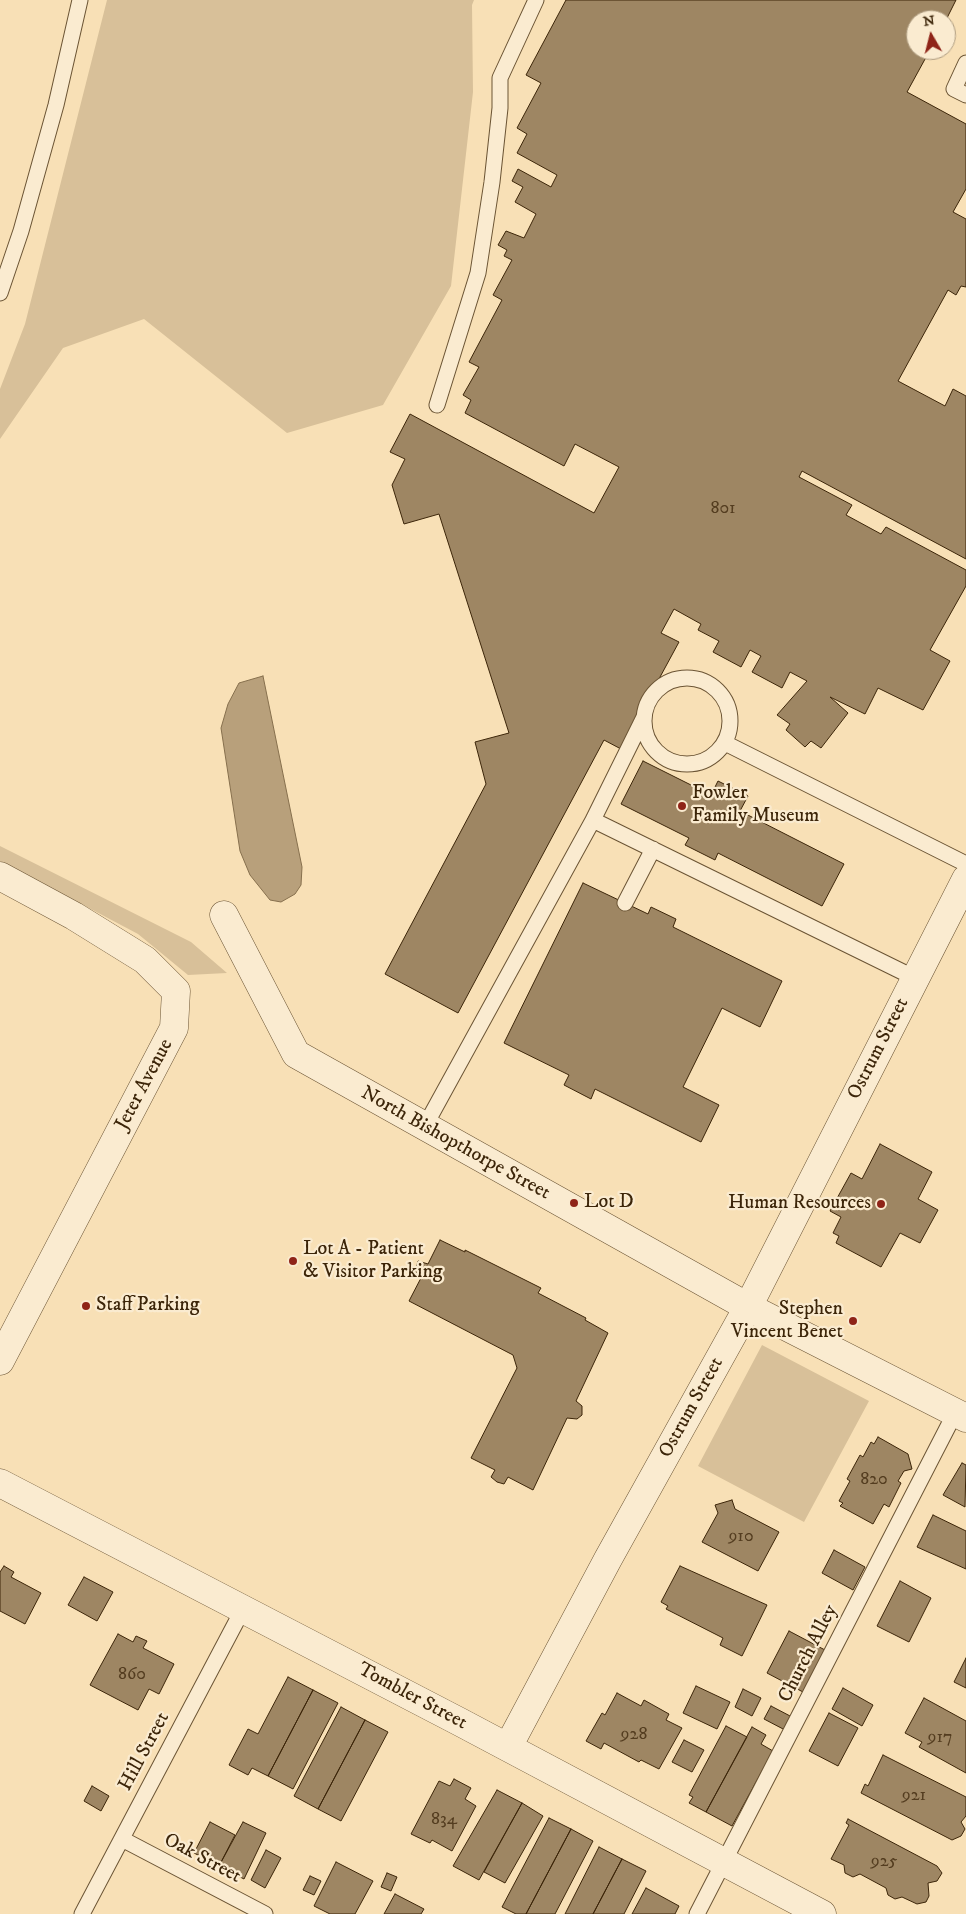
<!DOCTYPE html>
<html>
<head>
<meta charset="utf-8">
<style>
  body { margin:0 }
  #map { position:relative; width:966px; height:1914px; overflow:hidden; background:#f8e0b6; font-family:"IM FELL DW Pica",serif }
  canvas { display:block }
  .north { position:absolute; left:906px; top:10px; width:50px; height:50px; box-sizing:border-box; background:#faebd0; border:1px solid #ae9c80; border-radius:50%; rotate:352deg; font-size:14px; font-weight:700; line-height:20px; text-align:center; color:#3c2509 }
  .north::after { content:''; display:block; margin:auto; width:18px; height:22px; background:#8f2418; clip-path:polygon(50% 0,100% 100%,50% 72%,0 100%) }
</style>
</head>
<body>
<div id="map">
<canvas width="966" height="1914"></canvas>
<div class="north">N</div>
</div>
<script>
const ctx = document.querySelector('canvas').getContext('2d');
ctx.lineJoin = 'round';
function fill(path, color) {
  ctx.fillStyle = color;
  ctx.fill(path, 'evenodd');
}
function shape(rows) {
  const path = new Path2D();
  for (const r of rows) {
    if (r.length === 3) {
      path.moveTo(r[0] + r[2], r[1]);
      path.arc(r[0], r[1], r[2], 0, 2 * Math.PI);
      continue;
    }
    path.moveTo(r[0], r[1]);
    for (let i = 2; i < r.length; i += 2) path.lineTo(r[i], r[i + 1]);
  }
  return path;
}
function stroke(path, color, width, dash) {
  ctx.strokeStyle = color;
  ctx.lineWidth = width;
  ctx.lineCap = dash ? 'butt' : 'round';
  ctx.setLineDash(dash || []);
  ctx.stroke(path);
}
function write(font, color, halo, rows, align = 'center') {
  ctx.font = font + ' "IM FELL DW Pica",serif';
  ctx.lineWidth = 4.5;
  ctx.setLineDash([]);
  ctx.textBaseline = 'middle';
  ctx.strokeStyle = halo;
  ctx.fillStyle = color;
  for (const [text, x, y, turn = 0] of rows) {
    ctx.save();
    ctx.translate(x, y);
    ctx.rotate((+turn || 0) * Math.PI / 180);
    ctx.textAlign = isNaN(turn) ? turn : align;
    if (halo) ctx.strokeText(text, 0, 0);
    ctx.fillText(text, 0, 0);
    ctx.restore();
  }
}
const green = shape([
  [107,0,474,0,472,5,473,92,451,286,383,405,287,433,144,319,63,348,0,439,0,389,25,324],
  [0,846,191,942,227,973,188,975,138,934,0,861],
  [762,1345,869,1401,804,1522,698,1466]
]);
const water = shape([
  [263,676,302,867,301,885,295,894,281,902,270,900,250,875,240,851,221,728,228,704,239,683,263,676]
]);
const building = shape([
  [566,0,956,0,946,20,916,20,916,50,930,50,907,92,966,124,966,189,953,212,966,219,966,287,961,286,956,295,948,290,898,381,945,406,953,389,966,396,966,559,802,471,799,477,852,505,846,515,881,534,886,527,966,570,966,586,930,650,950,661,923,710,878,688,865,714,830,697,848,713,821,748,811,741,805,747,786,730,790,724,777,715,807,681,790,672,782,688,752,672,761,656,750,650,741,667,713,652,719,641,698,630,701,624,674,609,661,633,679,642,621,749,604,740,458,1013,385,974,486,784,475,742,509,733,439,514,404,524,392,485,405,459,390,452,410,414,594,513,619,467,575,444,564,466,465,413,471,400,463,395,479,367,469,362,502,300,493,295,512,260,504,256,507,250,498,245,506,231,524,238,536,214,515,202,523,187,512,181,518,169,551,187,557,175,517,153,527,134,517,128,541,83,526,75,566,0],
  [643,761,711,795,718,781,748,796,740,811,844,864,822,906,718,853,715,860,685,845,689,838,621,804,643,761],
  [583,883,648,914,651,907,676,919,673,927,782,981,760,1027,722,1008,683,1087,719,1105,701,1142,595,1089,591,1099,564,1085,569,1075,504,1043,583,883],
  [880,1144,932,1172,918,1199,938,1210,920,1243,900,1233,881,1267,836,1243,839,1236,833,1233,841,1217,830,1211,851,1173,862,1179,880,1144],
  [440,1240,465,1252,465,1250,541,1288,538,1293,586,1318,585,1320,608,1333,576,1401,582,1406,582,1415,577,1419,567,1418,533,1490,508,1477,504,1484,497,1482,491,1477,495,1470,471,1458,517,1368,513,1355,409,1301,422,1276,415,1272,418,1261,428,1264,440,1240],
  [878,1437,908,1454,912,1469,904,1471,898,1481,901,1483,889,1507,884,1504,873,1524,840,1506,843,1503,839,1501,850,1481,847,1479,860,1455,863,1457,871,1442,874,1444,878,1437],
  [962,1463,966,1465,965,1507,943,1495,962,1463],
  [732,1500,735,1509,779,1532,758,1571,702,1542,718,1513,715,1505,732,1500],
  [933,1515,966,1531,966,1569,917,1547,933,1515],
  [834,1550,865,1567,853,1590,822,1573,834,1550],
  [4,1566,14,1572,11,1577,41,1593,25,1624,0,1611,0,1572,4,1566],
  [680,1566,767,1605,742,1656,720,1645,723,1638,666,1609,668,1606,661,1602,680,1566],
  [84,1577,113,1592,97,1621,68,1605,84,1577],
  [900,1581,931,1598,909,1642,877,1626,900,1581],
  [789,1631,825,1650,803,1692,767,1673,789,1631],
  [118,1634,133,1642,136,1636,147,1641,143,1648,174,1664,159,1694,149,1689,138,1710,90,1685,118,1634],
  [966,1658,966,1688,954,1682,966,1658],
  [288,1677,313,1690,268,1776,252,1768,248,1775,229,1765,248,1729,258,1734,288,1677],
  [696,1686,730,1702,717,1729,683,1713,696,1686],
  [843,1688,873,1705,862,1726,832,1709,843,1688],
  [743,1689,761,1698,752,1716,735,1707,743,1689],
  [313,1690,338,1703,293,1789,268,1776,313,1690],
  [617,1693,641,1706,644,1700,669,1714,666,1720,682,1728,659,1769,641,1760,639,1762,604,1743,601,1749,586,1741,602,1713,605,1715,617,1693],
  [924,1698,966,1721,966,1773,919,1747,922,1742,905,1733,924,1698],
  [771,1706,792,1717,785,1730,764,1719,771,1706],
  [341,1707,365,1720,318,1809,294,1796,341,1707],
  [829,1713,858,1728,838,1766,809,1751,829,1713],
  [365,1720,388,1732,341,1821,318,1809,365,1720],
  [726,1726,747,1737,706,1812,689,1803,693,1797,689,1795,726,1726],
  [752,1727,766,1735,761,1744,773,1751,732,1826,706,1812,752,1727],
  [684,1740,704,1750,692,1772,672,1762,684,1740],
  [883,1755,966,1797,966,1816,961,1822,965,1829,961,1836,952,1840,861,1793,865,1784,868,1786,883,1755],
  [454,1779,471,1788,465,1799,476,1806,452,1851,432,1840,430,1843,411,1834,439,1781,450,1786,454,1779],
  [92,1786,109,1796,101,1811,84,1801,92,1786],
  [497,1790,522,1803,479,1880,453,1866,497,1790],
  [522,1803,543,1816,505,1883,484,1872,522,1803],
  [549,1818,571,1829,526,1914,516,1914,502,1907,549,1818],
  [848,1819,937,1866,942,1873,937,1881,928,1883,929,1896,926,1902,917,1904,902,1897,895,1899,888,1895,886,1888,860,1874,853,1877,845,1873,844,1865,831,1859,849,1825,846,1823,848,1819],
  [210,1822,235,1835,219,1866,194,1853,210,1822],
  [243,1822,266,1833,244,1879,219,1866,243,1822],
  [571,1829,593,1841,555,1914,526,1914,571,1829],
  [599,1847,622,1859,593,1914,565,1914,599,1847],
  [266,1850,281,1858,265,1888,251,1880,266,1850],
  [622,1859,646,1871,624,1914,593,1914,622,1859],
  [336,1862,373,1881,355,1914,330,1914,314,1906,336,1862],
  [387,1873,397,1877,391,1891,381,1887,387,1873],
  [310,1876,321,1881,314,1895,303,1890,310,1876],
  [646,1888,679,1906,675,1914,632,1914,646,1888],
  [395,1894,424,1909,421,1914,384,1914,395,1894]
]);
const service = shape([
  [966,63,954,89,966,95],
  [0,293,21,231,56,105,80,0],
  [437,405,478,273,492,182,500,108,500,78,536,0],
  [687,721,43],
  [644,717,593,820,915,978],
  [725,743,966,864],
  [625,903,653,849],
  [425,1126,593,820],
  [122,1839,265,1914],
  [82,1914,243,1609],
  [697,1914,955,1413]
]);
const minor = shape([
  [0,876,74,916,145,960,176,991,174,1028,0,1361],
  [224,915,296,1054,748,1307,966,1418],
  [0,1483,460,1722,822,1914],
  [508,1747,608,1559,748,1307,966,879]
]);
const markers = [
  [682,806,5,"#8f2418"],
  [574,1203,5,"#8f2418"],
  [881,1204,5,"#8f2418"],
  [293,1261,5,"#8f2418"],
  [86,1306,5,"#8f2418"],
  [853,1321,5,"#8f2418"]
];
const numberNames = [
  ["801",723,509],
  ["820",874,1480],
  ["910",741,1537],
  ["860",132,1675],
  ["928",634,1735],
  ["917",940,1738],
  ["921",914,1796],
  ["834",444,1820],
  ["925",884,1862]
];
const poiNames = [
  ["Fowler",692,794],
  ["Family Museum",692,817],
  ["Lot D",584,1203],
  ["Human Resources",871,1204,"right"],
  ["Lot A - Patient",303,1250],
  ["& Visitor Parking",303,1273],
  ["Staff Parking",96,1306],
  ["Stephen",843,1310,"right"],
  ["Vincent Benet",843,1333,"right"]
];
const streetNames = [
  ["Ostrum Street",879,1049,-63],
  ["Jeter Avenue",145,1085,-62],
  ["North Bishopthorpe Street",455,1144,29],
  ["Ostrum Street",692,1408,-61],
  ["Church Alley",809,1654,-63],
  ["Tombler Street",412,1697,28],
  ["Hill Street",145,1752,-62],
  ["Oak Street",202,1859,28]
];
fill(green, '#d8c099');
fill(water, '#b8a07b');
stroke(water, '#866f4d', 1);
fill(building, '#9e8663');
stroke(building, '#3c2509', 1);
stroke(service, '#6b5434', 17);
stroke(minor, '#6b5434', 29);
stroke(service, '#faebd0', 15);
stroke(minor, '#faebd0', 28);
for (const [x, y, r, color] of markers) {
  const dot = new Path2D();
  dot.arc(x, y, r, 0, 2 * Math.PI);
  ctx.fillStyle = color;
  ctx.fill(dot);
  stroke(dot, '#faebd0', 2);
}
write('18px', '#543d20', null, numberNames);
write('20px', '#3c2509', '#faebd0', poiNames, 'left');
write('20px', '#3c2509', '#faebd0', streetNames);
</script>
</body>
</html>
